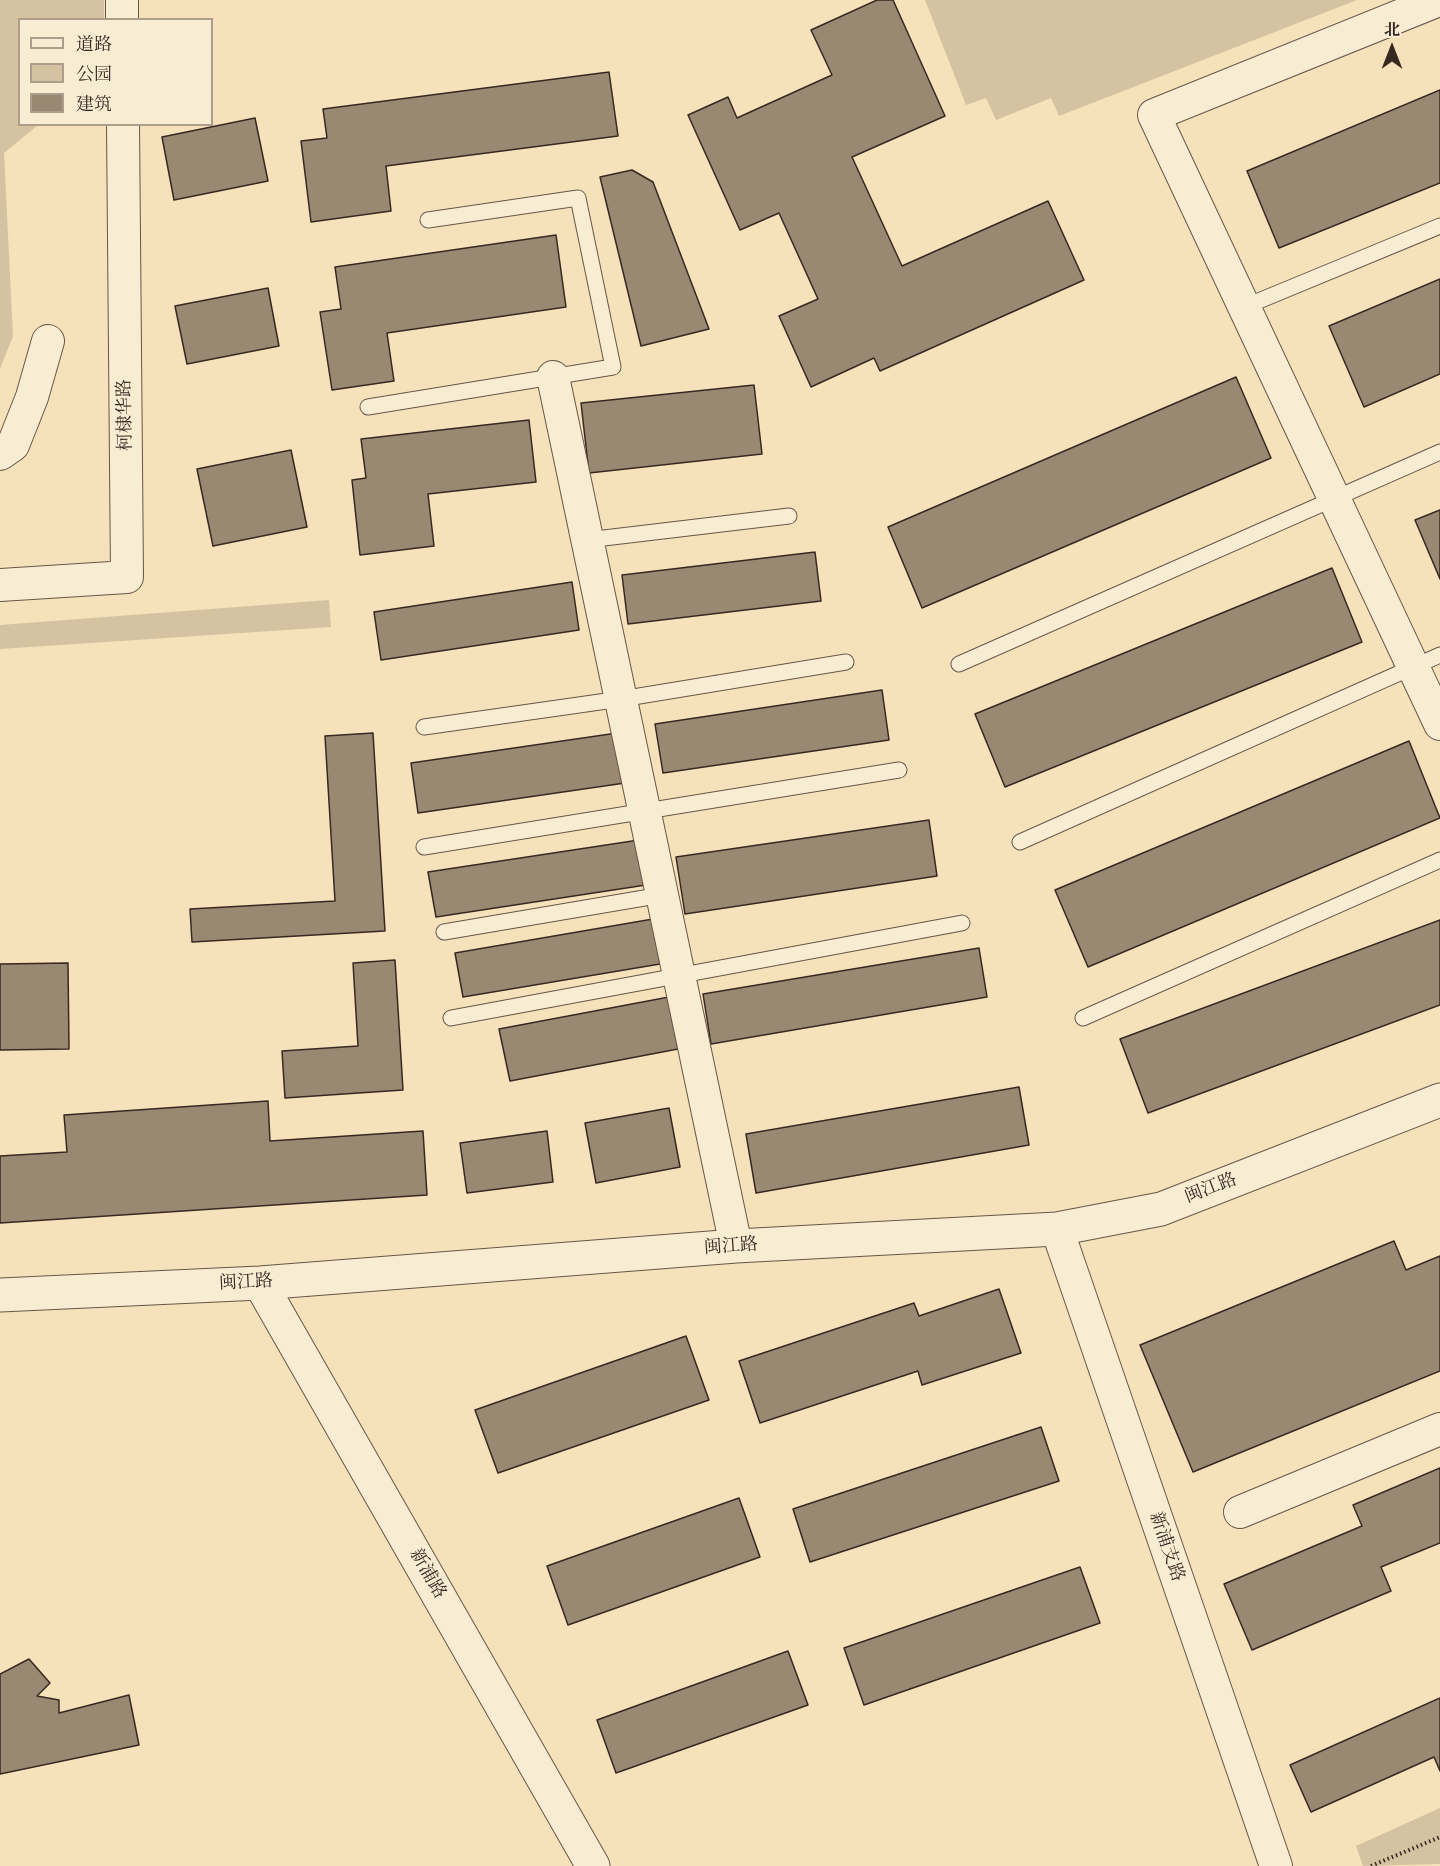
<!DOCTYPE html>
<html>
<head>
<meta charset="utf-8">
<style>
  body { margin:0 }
  #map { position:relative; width:1440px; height:1866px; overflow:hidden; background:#f5e2bb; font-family:Cardo,"Noto Serif SC",serif }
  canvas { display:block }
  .legend { position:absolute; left:18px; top:18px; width:195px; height:108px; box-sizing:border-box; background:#f8ecd3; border:2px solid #ab9e8c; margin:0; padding:8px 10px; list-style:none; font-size:18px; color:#382822 }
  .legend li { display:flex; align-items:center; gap:12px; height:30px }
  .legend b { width:30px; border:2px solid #ab9e8c }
  .north { position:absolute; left:1362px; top:18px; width:60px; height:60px; -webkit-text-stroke:4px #f8ecd3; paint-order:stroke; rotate:0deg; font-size:16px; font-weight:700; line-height:24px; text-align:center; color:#382822 }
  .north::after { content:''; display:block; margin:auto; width:21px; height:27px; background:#382822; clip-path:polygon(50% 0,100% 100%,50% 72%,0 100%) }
</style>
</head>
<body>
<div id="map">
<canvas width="1440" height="1866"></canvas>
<ul class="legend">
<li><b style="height:8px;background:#f8ecd3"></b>道路</li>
<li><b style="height:16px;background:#d5c2a1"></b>公园</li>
<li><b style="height:16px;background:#9a8972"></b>建筑</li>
</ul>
<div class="north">北</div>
</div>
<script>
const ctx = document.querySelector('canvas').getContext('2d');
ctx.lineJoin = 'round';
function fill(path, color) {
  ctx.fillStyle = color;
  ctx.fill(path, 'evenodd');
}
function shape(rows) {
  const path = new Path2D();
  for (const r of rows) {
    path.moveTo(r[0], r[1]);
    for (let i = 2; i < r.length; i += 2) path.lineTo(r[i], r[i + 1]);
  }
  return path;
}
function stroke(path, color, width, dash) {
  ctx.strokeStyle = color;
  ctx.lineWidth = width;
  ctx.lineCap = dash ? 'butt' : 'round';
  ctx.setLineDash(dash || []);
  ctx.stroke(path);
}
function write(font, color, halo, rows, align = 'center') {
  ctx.font = font + ' Cardo,"Noto Serif SC",serif';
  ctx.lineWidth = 4.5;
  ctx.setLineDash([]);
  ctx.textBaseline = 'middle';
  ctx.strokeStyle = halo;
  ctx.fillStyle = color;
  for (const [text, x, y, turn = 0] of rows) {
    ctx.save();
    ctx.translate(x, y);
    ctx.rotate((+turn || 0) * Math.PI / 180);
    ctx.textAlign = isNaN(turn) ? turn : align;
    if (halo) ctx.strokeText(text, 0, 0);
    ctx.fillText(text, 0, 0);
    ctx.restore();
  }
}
const green = shape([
  [0,0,104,0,104,19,20,20,20,124,38,125,4,153,13,336,0,369],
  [925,0,1357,0,1059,116,1051,98,996,120,986,98,966,105],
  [329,600,331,627,0,649,0,625],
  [1440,1808,1440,1864,1363,1866,1356,1846]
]);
const building = shape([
  [877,0,893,0,945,116,852,157,902,266,1048,201,1084,280,880,371,874,358,811,387,779,316,818,299,779,213,740,230,688,115,728,97,737,118,832,75,811,30,877,0],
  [609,72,618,136,386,166,391,211,311,222,301,141,327,138,323,109,609,72],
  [1440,90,1440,183,1279,248,1247,171,1440,90],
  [255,118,268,181,174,200,162,137,255,118],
  [632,170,653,182,709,329,641,346,600,177,632,170],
  [556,235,566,307,387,333,394,381,332,390,320,312,341,309,335,267,556,235],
  [1440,279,1440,374,1364,407,1329,326,1440,279],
  [268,288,279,346,187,364,175,306,268,288],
  [1236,377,1271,458,922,608,888,527,1236,377],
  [754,385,762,454,589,473,581,403,754,385],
  [529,420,536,482,428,494,434,546,360,555,352,480,366,478,361,439,529,420],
  [291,450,307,527,213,546,197,469,291,450],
  [1440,510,1440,579,1415,520,1440,510],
  [815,552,821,601,628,624,622,575,815,552],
  [1332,568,1362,642,1005,787,975,714,1332,568],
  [572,582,579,630,381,660,374,612,572,582],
  [882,690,889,740,663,773,655,724,882,690],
  [624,732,632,782,418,813,411,763,624,732],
  [373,733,385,931,192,942,190,909,335,901,325,736,373,733],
  [1409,741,1440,818,1088,967,1055,890,1409,741],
  [929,820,937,876,685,914,676,857,929,820],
  [639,840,646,885,436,917,428,872,639,840],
  [653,919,660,964,463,997,455,953,653,919],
  [1440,920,1440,1005,1148,1113,1120,1039,1440,920],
  [979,948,987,997,711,1044,703,994,979,948],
  [395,960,403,1090,285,1098,282,1051,358,1046,353,963,395,960],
  [68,963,69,1049,0,1050,0,964,68,963],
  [669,997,678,1049,510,1081,499,1029,669,997],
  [1019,1087,1029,1145,756,1193,746,1134,1019,1087],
  [268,1101,270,1141,423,1131,427,1195,0,1223,0,1156,67,1152,64,1115,268,1101],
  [669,1108,680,1167,596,1183,585,1123,669,1108],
  [547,1131,553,1182,467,1193,460,1143,547,1131],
  [1394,1241,1406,1270,1440,1256,1440,1371,1193,1472,1140,1345,1394,1241],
  [999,1289,1021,1353,922,1385,918,1371,760,1423,739,1361,914,1303,919,1316,999,1289],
  [686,1336,709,1400,498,1473,475,1410,686,1336],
  [1041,1427,1059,1481,810,1562,793,1509,1041,1427],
  [1440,1468,1440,1543,1381,1567,1391,1591,1252,1650,1224,1584,1362,1526,1353,1505,1440,1468],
  [739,1498,760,1557,568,1625,547,1566,739,1498],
  [1080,1567,1100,1623,864,1705,844,1648,1080,1567],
  [788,1651,808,1705,616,1773,597,1720,788,1651],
  [29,1659,50,1683,37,1696,59,1700,59,1713,129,1695,139,1745,0,1774,0,1674,29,1659],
  [1440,1698,1440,1771,1434,1757,1311,1812,1290,1765,1440,1698]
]);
const path = shape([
  [1371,1866,1440,1837]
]);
const service = shape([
  [1244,307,1440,226],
  [368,407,613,367,578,198,428,220],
  [587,540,789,516],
  [959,664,1440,452],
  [424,727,621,699,846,662],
  [1020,842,1440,655],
  [424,847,899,770],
  [444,932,662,895],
  [451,1018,962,923],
  [1083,1018,1440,860]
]);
const minor = shape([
  [122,0,122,20],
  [1439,0,1154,115,1440,724],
  [553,377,736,1246],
  [0,454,13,445,32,397,48,341],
  [0,585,127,577,123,124],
  [1057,1229,1276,1866],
  [1240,1512,1440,1429]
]);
const tertiary = shape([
  [260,1283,593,1866],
  [0,1295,260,1283,736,1246,1057,1229,1161,1209,1440,1100]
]);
const streetNames = [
  ["柯棣华路",126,415,-91],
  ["闽江路",1211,1189,-21],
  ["闽江路",731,1247,-4],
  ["闽江路",246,1283,-3],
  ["新浦支路",1166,1547,71],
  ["新浦路",427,1574,60]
];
fill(green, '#d5c2a1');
fill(building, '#9a8972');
stroke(building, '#382822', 1.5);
stroke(service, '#675648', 17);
stroke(minor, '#675648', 34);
stroke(tertiary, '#675648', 35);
stroke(path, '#382822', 4, [1.5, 3]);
stroke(service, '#f8ecd3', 15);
stroke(minor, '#f8ecd3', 32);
stroke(tertiary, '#f8ecd3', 33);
write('18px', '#382822', '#f8ecd3', streetNames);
</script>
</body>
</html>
